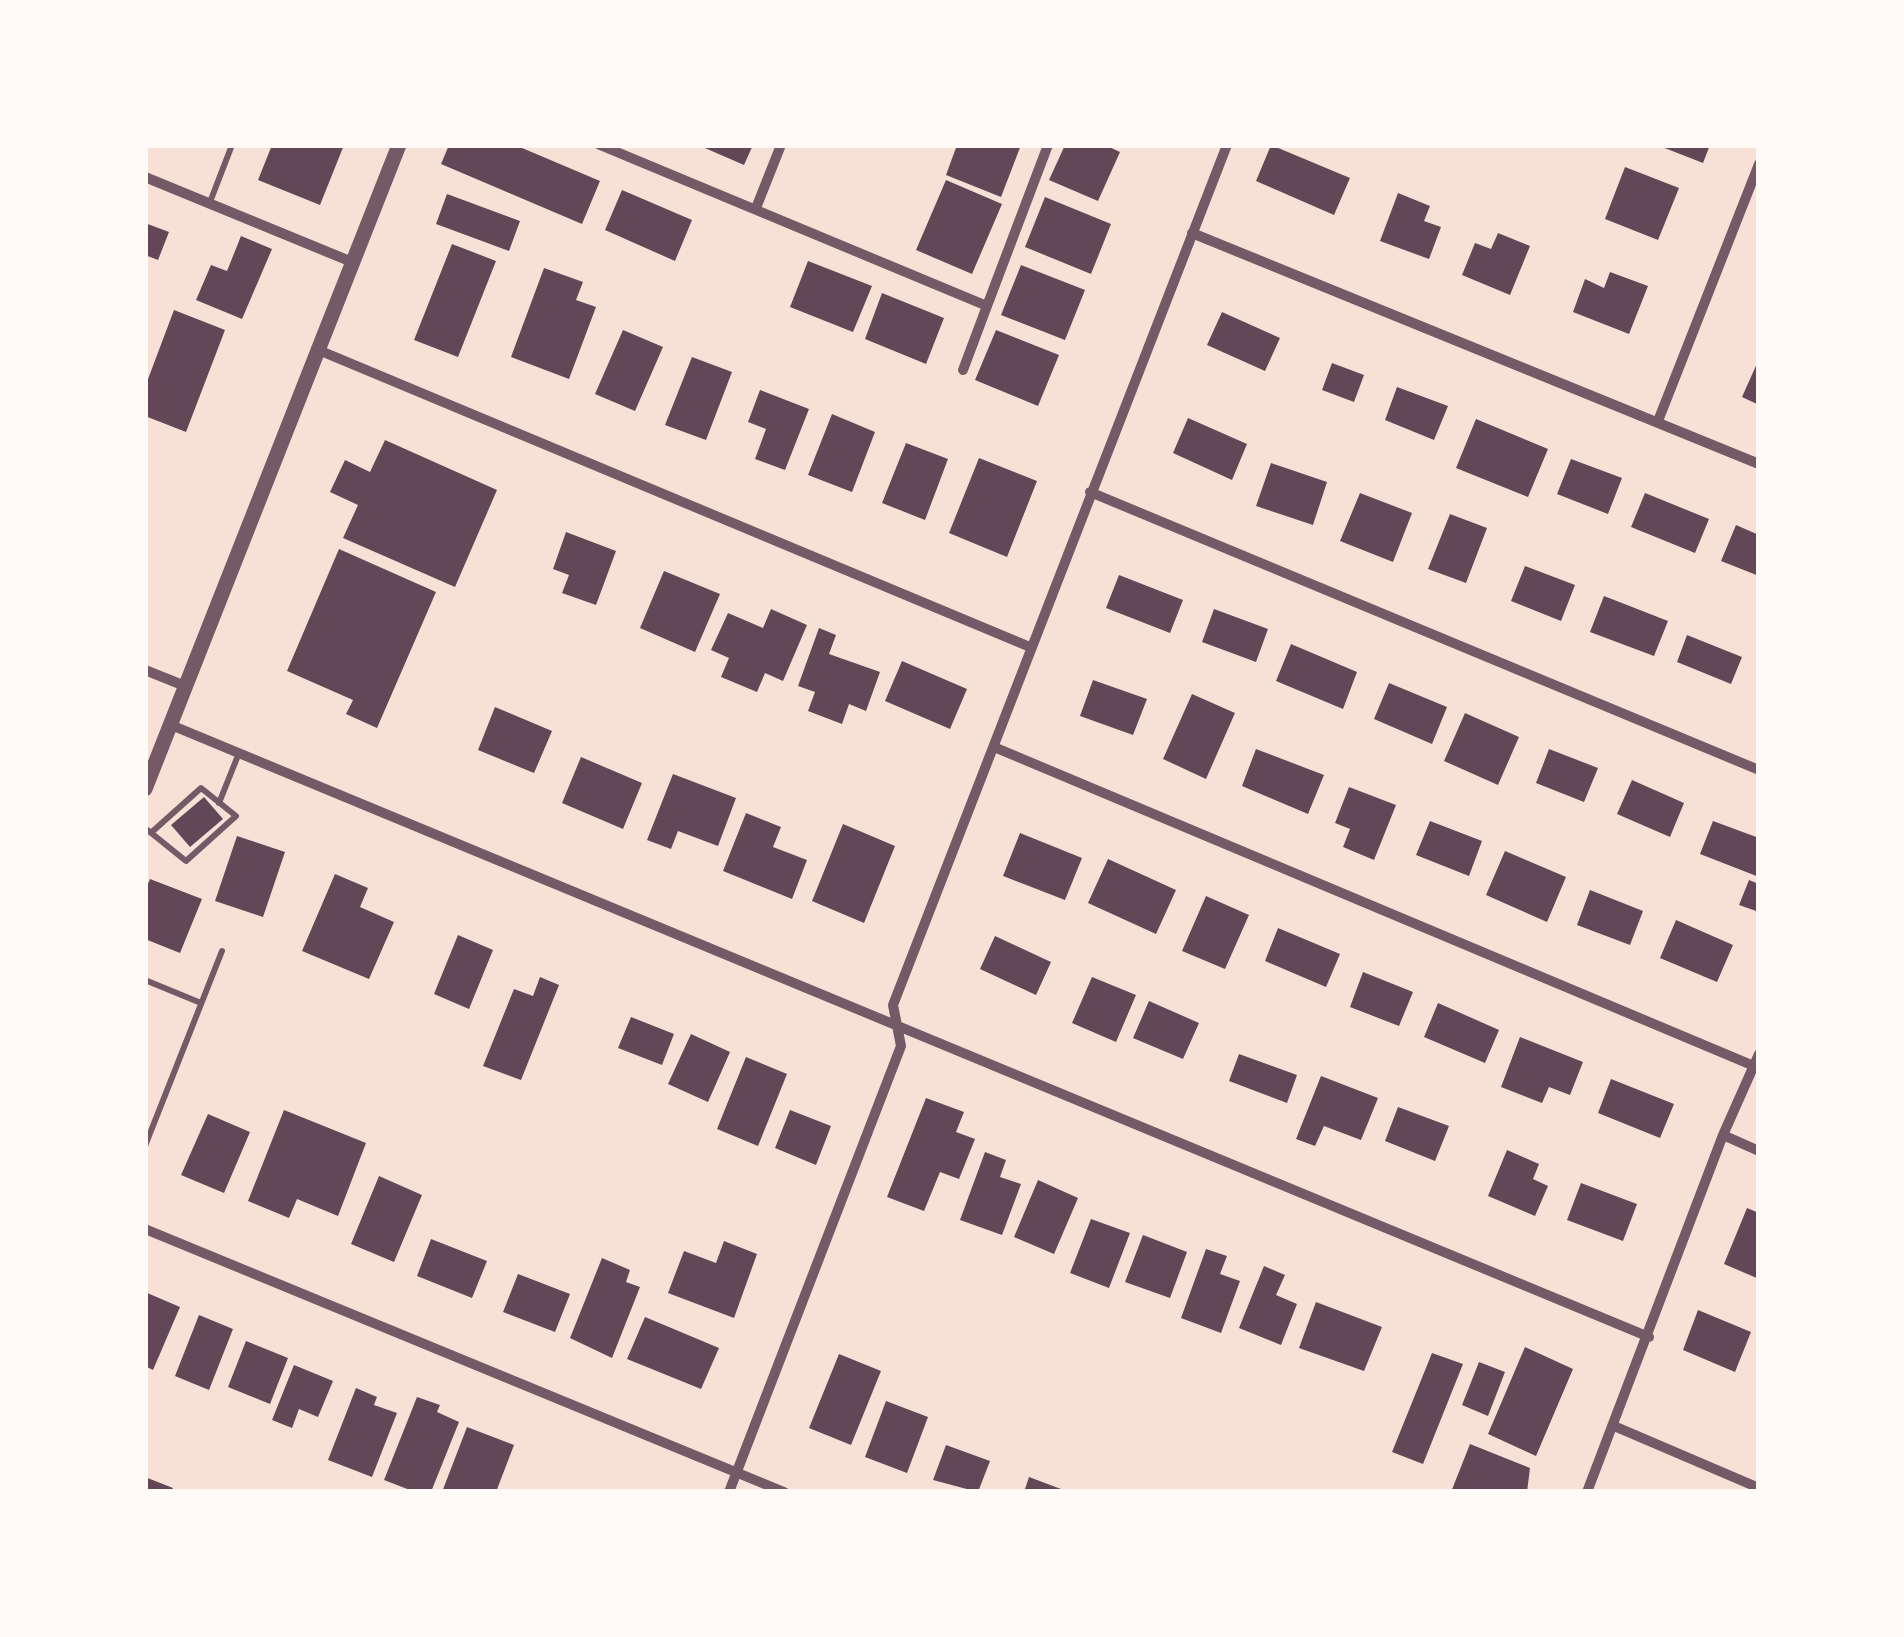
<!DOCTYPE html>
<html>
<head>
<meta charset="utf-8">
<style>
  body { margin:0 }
  #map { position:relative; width:1904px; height:1637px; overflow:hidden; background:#f7e1d7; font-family:Cabin,sans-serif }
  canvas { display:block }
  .frame { position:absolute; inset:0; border:148px solid #fffaf5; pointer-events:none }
</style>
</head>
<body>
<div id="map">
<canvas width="1904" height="1637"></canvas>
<div class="frame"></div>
</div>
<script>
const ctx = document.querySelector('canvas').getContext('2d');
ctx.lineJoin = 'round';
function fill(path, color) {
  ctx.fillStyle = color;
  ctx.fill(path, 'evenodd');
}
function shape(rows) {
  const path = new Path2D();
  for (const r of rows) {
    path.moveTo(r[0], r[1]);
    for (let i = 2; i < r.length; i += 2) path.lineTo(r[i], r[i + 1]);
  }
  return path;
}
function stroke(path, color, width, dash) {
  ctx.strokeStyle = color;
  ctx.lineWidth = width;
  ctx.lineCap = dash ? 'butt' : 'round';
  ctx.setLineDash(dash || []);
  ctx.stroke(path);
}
const building = shape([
  [272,145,344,145,320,205,258,180],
  [449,145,515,145,600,181,582,224,441,164],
  [698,145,753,145,744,165],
  [957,145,1021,145,1001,197,946,175],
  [1065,145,1105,145,1120,152,1098,201,1049,180],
  [1271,145,1350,178,1334,215,1256,181],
  [1657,145,1710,145,1703,163],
  [1625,167,1679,188,1658,240,1605,219],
  [946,180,1002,204,972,274,916,250],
  [622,190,692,220,675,261,605,230],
  [1398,193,1430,206,1424,221,1441,227,1429,259,1380,241],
  [447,194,520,221,509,251,436,224],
  [1045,197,1111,224,1091,274,1025,247],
  [145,223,169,232,158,260,145,255],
  [1498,233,1530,246,1510,295,1462,275,1475,243,1491,249],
  [241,236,272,249,242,319,196,300,211,265,227,271],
  [452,244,496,261,458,357,414,340],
  [808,261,872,286,853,332,790,307],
  [1021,265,1085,290,1065,340,1001,315],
  [544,268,583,282,576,300,596,307,569,379,511,357],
  [1610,272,1648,286,1629,334,1573,312,1585,279,1604,288],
  [882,293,944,318,926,364,865,339],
  [174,310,225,330,186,432,145,416,145,387],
  [1222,312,1280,338,1265,371,1207,345],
  [623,330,663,347,635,411,595,394],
  [996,330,1059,355,1038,406,975,380],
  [692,357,732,372,706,440,665,425],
  [1759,359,1759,405,1742,397],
  [1332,363,1364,375,1354,402,1322,390],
  [1397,387,1448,406,1434,440,1385,420],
  [760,390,809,409,785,470,755,459,766,429,748,422],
  [832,414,875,432,852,492,808,475],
  [1188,418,1247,444,1232,480,1173,453],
  [1476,419,1548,449,1528,497,1456,468],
  [385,440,497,490,455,587,343,538,358,505,330,492,345,460,370,472],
  [906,443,948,459,925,520,882,503],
  [979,458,1037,481,1007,557,949,533],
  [1571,459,1622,478,1608,514,1557,494],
  [1271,463,1327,482,1313,525,1256,506],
  [1360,493,1412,513,1393,562,1340,541],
  [1645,493,1709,519,1695,553,1631,527],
  [1450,514,1487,528,1466,583,1428,569],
  [1736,525,1759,535,1759,576,1721,561],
  [566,532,616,551,596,605,562,593,569,575,553,569],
  [339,549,436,592,377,728,346,714,353,700,287,671],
  [1525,566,1575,585,1561,621,1511,601],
  [664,571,720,594,695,652,640,628],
  [1119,575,1183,600,1170,633,1106,608],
  [1604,596,1668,621,1654,656,1590,632],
  [771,609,807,625,783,681,765,673,757,692,721,677,729,658,711,650,728,613,763,628],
  [1214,609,1268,629,1256,662,1202,642],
  [819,628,836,635,829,654,880,672,866,711,849,704,842,724,808,711,815,692,798,686],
  [1687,635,1742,657,1731,684,1677,662],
  [1291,644,1357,672,1343,709,1276,681],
  [902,661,967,689,950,729,885,701],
  [1093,680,1147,699,1133,735,1080,716],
  [1389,683,1447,707,1432,744,1374,719],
  [1192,694,1235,713,1206,779,1163,759],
  [495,707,552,731,534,773,478,750],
  [1465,713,1519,737,1498,785,1444,761],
  [1256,749,1324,775,1308,814,1242,786],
  [1549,749,1598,768,1584,802,1536,783],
  [581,757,642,783,623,829,562,803],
  [673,774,736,798,718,846,678,831,671,849,647,840],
  [1632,780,1684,803,1670,837,1617,814],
  [1349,787,1396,805,1374,860,1343,847,1350,829,1335,823],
  [204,797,223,819,190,847,171,825],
  [746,813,781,827,773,847,807,860,792,899,723,871],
  [1430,821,1482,841,1469,876,1416,855],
  [1713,821,1759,838,1759,877,1700,854],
  [843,824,895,846,864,923,812,901],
  [1020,833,1082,858,1065,900,1003,876],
  [237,836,285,852,263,917,215,901],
  [1505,851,1566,877,1547,922,1486,895],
  [1108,859,1176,890,1156,934,1088,903],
  [335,874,368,888,360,907,394,922,369,979,302,951],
  [150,879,202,899,180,953,145,939,145,891],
  [1749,880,1759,884,1759,912,1739,905],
  [1590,890,1643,911,1630,945,1577,925],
  [1206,896,1249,915,1225,969,1182,951],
  [1676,920,1733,945,1717,982,1660,958],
  [1278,928,1340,954,1326,987,1265,961],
  [458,935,493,950,469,1009,434,994],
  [995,936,1051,962,1036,995,980,969],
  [1363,972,1413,992,1399,1026,1350,1007],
  [540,977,559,985,521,1080,483,1066,514,989,533,996],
  [1092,977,1136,995,1116,1042,1072,1023],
  [1149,1001,1199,1023,1183,1059,1133,1038],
  [1438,1003,1499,1030,1485,1063,1424,1037],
  [631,1017,674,1034,662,1065,618,1048],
  [691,1034,730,1052,708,1102,668,1084],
  [1520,1037,1583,1062,1570,1095,1549,1087,1542,1103,1501,1087],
  [1239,1054,1297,1075,1287,1103,1229,1081],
  [746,1057,787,1074,758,1146,717,1129],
  [1321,1076,1378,1098,1361,1140,1324,1126,1315,1146,1296,1139],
  [1611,1079,1674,1104,1660,1138,1598,1113],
  [926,1098,964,1112,956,1132,975,1139,959,1179,940,1172,924,1211,887,1197],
  [1398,1107,1449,1126,1435,1161,1385,1141],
  [284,1110,366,1143,338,1216,297,1199,289,1218,248,1201],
  [790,1110,831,1126,816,1165,775,1148],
  [208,1114,250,1132,224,1193,181,1175],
  [1507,1150,1539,1164,1533,1179,1548,1186,1535,1216,1488,1196],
  [985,1152,1006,1160,1000,1177,1021,1184,1002,1235,960,1220],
  [379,1176,422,1195,394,1262,351,1244],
  [1038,1180,1078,1198,1054,1254,1014,1237],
  [1581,1183,1637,1204,1623,1241,1567,1220],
  [1747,1208,1759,1213,1759,1279,1724,1264],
  [1091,1219,1130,1233,1109,1288,1070,1273],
  [1143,1235,1187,1252,1170,1298,1125,1282],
  [431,1239,487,1261,472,1298,417,1276],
  [724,1241,757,1254,734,1318,668,1293,684,1251,716,1263],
  [1206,1249,1227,1256,1220,1274,1240,1281,1221,1333,1181,1318],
  [602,1258,630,1270,626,1282,640,1287,612,1358,570,1338],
  [1264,1266,1285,1275,1276,1295,1297,1304,1281,1345,1239,1328],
  [518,1274,570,1294,555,1332,503,1312],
  [145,1292,180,1307,153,1370,145,1366],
  [1316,1302,1382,1327,1364,1371,1299,1348],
  [1698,1310,1751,1332,1735,1372,1683,1350],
  [199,1315,233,1329,209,1390,175,1376],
  [645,1317,719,1348,701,1389,627,1359],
  [246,1341,288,1358,270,1404,228,1387],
  [1525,1347,1573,1369,1536,1456,1488,1434],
  [1432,1353,1463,1364,1423,1464,1392,1452],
  [839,1354,881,1371,851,1445,809,1428],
  [1479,1362,1505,1372,1488,1416,1462,1405],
  [294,1365,333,1381,318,1417,299,1409,292,1428,272,1420],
  [356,1388,377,1397,374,1405,397,1413,372,1477,328,1460],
  [417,1397,440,1405,437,1412,459,1422,431,1492,415,1492,384,1480],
  [886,1401,928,1417,907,1473,865,1457],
  [467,1427,514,1445,496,1492,442,1492],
  [1470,1444,1530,1468,1527,1492,1451,1492],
  [946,1445,990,1461,978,1492,933,1480],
  [145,1477,173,1488,172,1492,145,1492],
  [1029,1477,1069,1492,1024,1492]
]);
const service = shape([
  [210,202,232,145],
  [219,803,239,753],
  [145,828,186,861,236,816,201,788,153,831],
  [145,980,201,1003],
  [145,1146,222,951]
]);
const minor = shape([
  [600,145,987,306,1048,145],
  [145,177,352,262],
  [756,208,781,145],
  [1192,233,1759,464],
  [316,349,1030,647],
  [963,370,987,306],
  [1658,421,1759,164],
  [1090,492,1759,770],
  [145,670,185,686],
  [171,725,1649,1337],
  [994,747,1754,1066],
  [1723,1135,1759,1151],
  [145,1229,784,1492],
  [1614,1426,1759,1488],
  [729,1492,901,1046,893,1005,1227,145],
  [1587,1492,1723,1135,1759,1054]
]);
const tertiary = shape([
  [145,789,399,145]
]);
fill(building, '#644757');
stroke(service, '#755966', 6);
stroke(minor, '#755966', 10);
stroke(tertiary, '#755966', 15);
</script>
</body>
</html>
